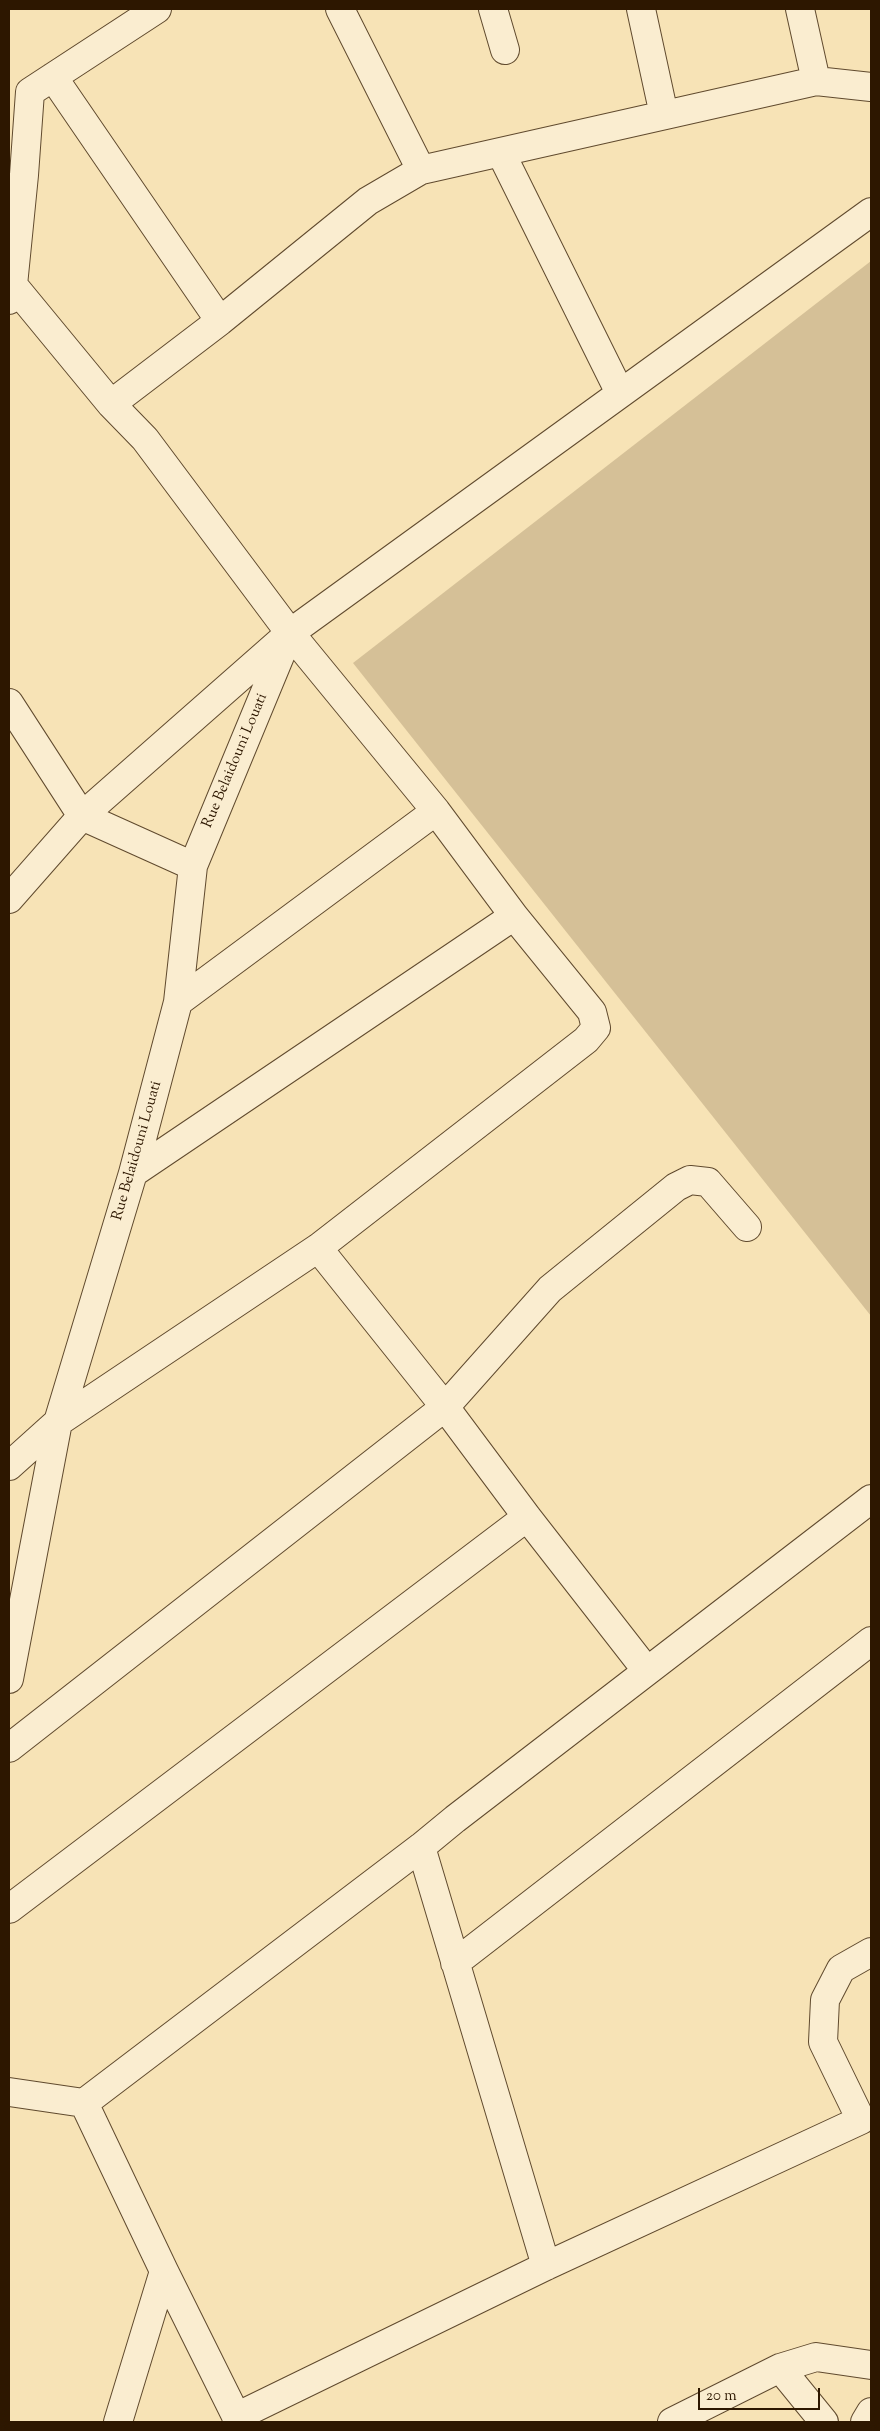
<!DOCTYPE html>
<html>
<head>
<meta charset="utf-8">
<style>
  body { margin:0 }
  #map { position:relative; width:880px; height:2431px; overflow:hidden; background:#f7e3b6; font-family:"Sorts Mill Goudy",serif }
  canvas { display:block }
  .frame { position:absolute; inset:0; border:10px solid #2d1700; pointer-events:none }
  .scale { position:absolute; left:698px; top:2388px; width:122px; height:22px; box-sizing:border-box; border:2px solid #2d1700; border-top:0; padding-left:6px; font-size:15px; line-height:18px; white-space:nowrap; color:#2d1700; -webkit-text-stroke:4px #faedd0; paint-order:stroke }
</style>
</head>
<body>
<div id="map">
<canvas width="880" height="2431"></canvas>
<div class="frame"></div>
<div class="scale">20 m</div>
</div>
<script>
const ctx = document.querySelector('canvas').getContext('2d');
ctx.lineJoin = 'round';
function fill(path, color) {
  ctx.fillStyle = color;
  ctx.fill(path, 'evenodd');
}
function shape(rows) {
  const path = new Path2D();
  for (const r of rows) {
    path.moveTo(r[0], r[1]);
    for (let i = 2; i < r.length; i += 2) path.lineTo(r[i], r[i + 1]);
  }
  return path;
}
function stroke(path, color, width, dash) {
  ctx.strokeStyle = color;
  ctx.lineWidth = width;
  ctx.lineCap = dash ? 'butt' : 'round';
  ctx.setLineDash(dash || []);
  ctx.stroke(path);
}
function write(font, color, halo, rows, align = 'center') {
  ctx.font = font + ' "Sorts Mill Goudy",serif';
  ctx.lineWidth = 5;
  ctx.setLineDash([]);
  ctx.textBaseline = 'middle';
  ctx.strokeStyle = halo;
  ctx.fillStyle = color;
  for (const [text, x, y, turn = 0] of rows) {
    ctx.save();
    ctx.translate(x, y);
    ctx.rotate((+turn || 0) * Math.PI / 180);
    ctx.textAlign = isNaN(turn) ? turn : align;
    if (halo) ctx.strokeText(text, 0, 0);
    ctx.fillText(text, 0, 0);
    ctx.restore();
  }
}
const green = shape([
  [871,261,871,1316,353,663]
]);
const minor = shape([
  [340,9,421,170],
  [493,9,505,50],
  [641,9,664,115],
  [800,9,816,81],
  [53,77,220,321],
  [501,153,620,393],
  [9,300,13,285,24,175,30,92,157,9],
  [111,404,220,321,368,201,421,170,816,81,871,87],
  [9,703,82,816,193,866],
  [9,899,82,816,290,633,871,212],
  [178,1002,436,811],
  [133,1173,514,916],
  [318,1248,445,1407,527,1517,647,1671],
  [9,1466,58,1422,318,1248,586,1040,596,1028,592,1012,514,916,436,811,290,633,145,439,111,404,13,285],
  [9,1679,58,1422,133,1173,178,1002,193,866,287,639],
  [9,1748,445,1407,550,1289,676,1187,690,1180,708,1182,747,1227],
  [421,1847,546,2266],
  [9,1909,527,1517],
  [455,1963,871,1641],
  [9,2092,84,2103,164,2271,239,2422],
  [84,2103,421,1847,455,1819,871,1499],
  [780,2368,824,2422],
  [236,2417,546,2266,861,2120,823,2042,825,2000,841,1969,871,1952],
  [118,2422,164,2271],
  [672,2422,780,2368,816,2357,871,2365],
  [865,2422,871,2412]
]);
const streetNames = [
  ["Rue Belaidouni Louati",236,761,-67],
  ["Rue Belaidouni Louati",138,1151,-74]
];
fill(green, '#d5c097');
stroke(minor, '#604a2e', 30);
stroke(minor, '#faedd0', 28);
write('15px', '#2d1700', '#faedd0', streetNames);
</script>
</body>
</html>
